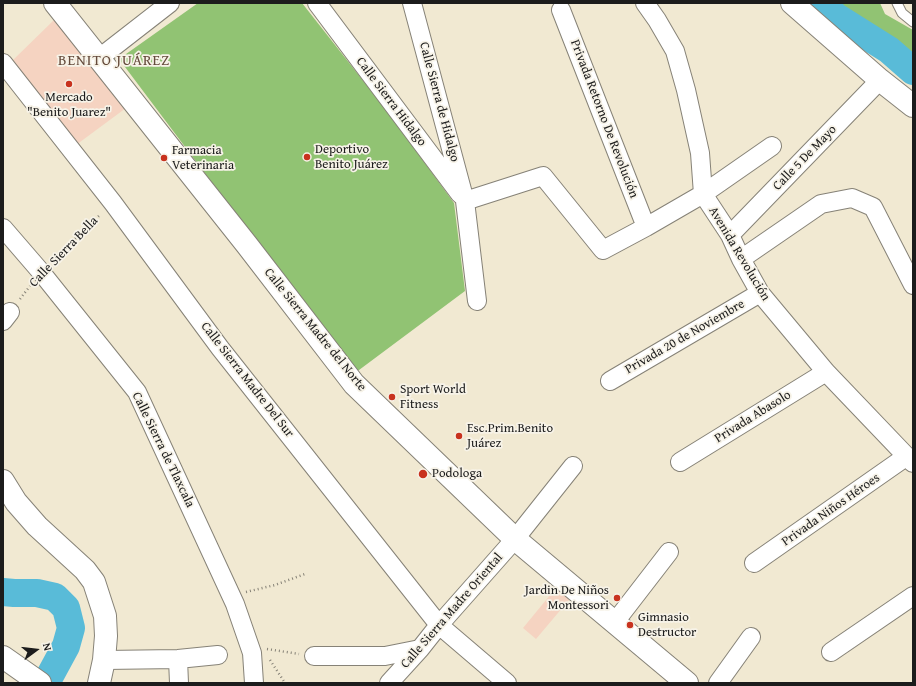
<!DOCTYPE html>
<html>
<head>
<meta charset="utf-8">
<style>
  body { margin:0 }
  #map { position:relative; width:916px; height:686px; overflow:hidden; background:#f1e9d2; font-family:"Gentium Book Plus",serif }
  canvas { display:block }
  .frame { position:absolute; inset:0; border:4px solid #1c1c1c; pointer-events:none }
  .north { position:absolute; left:16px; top:630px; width:40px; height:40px; -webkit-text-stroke:3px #f7f3e8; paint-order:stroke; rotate:75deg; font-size:11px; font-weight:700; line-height:16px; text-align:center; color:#1c1c1c }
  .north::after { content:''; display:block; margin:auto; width:14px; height:18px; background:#1c1c1c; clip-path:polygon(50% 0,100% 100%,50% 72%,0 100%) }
</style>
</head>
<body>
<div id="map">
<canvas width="916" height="686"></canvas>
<div class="frame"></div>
<div class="north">N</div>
</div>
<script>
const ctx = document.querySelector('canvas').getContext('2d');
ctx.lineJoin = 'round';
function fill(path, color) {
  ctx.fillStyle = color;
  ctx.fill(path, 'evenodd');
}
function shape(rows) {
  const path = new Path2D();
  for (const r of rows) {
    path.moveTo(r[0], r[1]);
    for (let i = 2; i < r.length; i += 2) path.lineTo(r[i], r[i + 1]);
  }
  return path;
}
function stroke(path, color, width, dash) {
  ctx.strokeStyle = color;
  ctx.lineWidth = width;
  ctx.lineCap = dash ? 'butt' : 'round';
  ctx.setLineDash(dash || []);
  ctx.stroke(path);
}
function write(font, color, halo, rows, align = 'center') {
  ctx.font = font + ' "Gentium Book Plus",serif';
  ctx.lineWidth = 3.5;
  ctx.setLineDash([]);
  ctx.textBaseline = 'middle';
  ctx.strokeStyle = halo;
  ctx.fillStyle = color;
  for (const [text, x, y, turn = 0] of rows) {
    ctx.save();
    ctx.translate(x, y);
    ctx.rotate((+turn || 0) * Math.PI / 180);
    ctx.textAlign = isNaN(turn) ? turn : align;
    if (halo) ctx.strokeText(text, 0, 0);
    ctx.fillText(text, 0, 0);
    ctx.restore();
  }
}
const built = shape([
  [55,19,126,108,76,145,13,60],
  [560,583,574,594,536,639,523,628]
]);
const green = shape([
  [198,3,302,3,387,111,454,203,465,291,355,373,119,59],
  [828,3,880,3,885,14,913,30,913,65,894,49,838,12]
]);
const river = shape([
  [822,3,835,16,889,50,913,71],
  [3,592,14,593,37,593,55,597,66,608,71,628,66,646,46,683]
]);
const path = shape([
  [52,261,101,214],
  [20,299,30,286],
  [246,592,275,585,305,574],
  [267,649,299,654],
  [270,660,285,683]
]);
const service = shape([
  [897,3,902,13,913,22]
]);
const minor = shape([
  [317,3,460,194],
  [412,3,465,201,477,301],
  [645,3,657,20,675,51,686,90,700,153,703,194,730,235,741,259,760,293,826,372,913,463],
  [561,10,646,227],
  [98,59,170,3],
  [3,63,113,203,220,348,439,625,507,683],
  [465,201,543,176,603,250,646,227,703,194,772,146],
  [3,228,41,272,137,392,235,604,252,653,254,683],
  [730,235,880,80],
  [741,259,821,204,852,198,873,207,913,285],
  [3,321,10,312],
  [610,381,760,293],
  [680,462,826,372],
  [754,563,907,456],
  [615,622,669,552],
  [831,652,913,596],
  [314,656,385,656,420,649],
  [178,659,179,683],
  [104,660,178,659,218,655],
  [389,683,420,649,439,625,515,539,573,466],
  [718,683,751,637]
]);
const tertiary = shape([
  [792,3,880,80,913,106],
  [3,481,16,502,37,526,85,570,94,582,105,616,106,636,104,660,99,683]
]);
const secondary = shape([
  [55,3,247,245,354,384,515,539,687,683]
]);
const primary = shape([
  [3,657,40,683]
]);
const markers = [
  [69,84,4,"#c8321e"],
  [307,157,4,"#c8321e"],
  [164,158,4,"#c8321e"],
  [392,397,4,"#c8321e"],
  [459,436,4,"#c8321e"],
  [423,474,5,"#c8321e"],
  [617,598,4,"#c8321e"],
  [630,625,4,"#c8321e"]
];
const poiNames = [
  ["Mercado",69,98,"center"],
  ["\"Benito Juarez\"",69,113,"center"],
  ["Deportivo",315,150],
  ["Benito Juárez",315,165],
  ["Farmacia",172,151],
  ["Veterinaria",172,166],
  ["Sport World",400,390],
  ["Fitness",400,405],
  ["Esc.Prim.Benito",467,429],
  ["Juárez",467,444],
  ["Podologa",432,474],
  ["Jardin De Niños",609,591,"right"],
  ["Montessori",609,606,"right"],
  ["Gimnasio",638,618],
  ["Destructor",638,633]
];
const streetNames = [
  ["Calle Sierra Hidalgo",391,102,53],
  ["Calle Sierra de Hidalgo",439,102,75],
  ["Privada Retorno De Revolución",604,119,69],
  ["Calle 5 De Mayo",805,158,-46],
  ["Calle Sierra Bella",64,252,-46],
  ["Avenida Revolución",739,254,59],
  ["Calle Sierra Madre del Norte",315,330,51],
  ["Privada 20 de Noviembre",685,337,-30],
  ["Calle Sierra Madre Del Sur",247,380,52],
  ["Privada Abasolo",753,417,-32],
  ["Calle Sierra de Tlaxcala",163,450,64],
  ["Privada Niños Héroes",831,510,-35],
  ["Calle Sierra Madre Oriental",452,611,-49]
];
const quarterNames = [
  ["BENITO JUÁREZ",114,61]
];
fill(built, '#f5d3c1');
fill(green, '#91c373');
stroke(river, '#59bbd8', 28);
stroke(service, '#868277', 11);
stroke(minor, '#868277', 20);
stroke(tertiary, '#868277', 24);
stroke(secondary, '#868277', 24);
stroke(primary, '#868277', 24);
stroke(path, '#868277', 2.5, [1, 3]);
stroke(service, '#fff', 9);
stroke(minor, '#fff', 18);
stroke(tertiary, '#fff', 22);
stroke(secondary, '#fff', 22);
stroke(primary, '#fff', 22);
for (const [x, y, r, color] of markers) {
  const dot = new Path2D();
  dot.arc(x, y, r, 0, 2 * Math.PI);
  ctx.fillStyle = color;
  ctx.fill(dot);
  stroke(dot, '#f7f3e8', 1.5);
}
write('13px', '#1c1c1c', '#f7f3e8', poiNames, 'left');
write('13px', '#1c1c1c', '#f7f3e8', streetNames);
ctx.letterSpacing = '1px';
write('15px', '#654b3c', '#f7f3e8', quarterNames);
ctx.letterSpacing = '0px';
</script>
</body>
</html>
